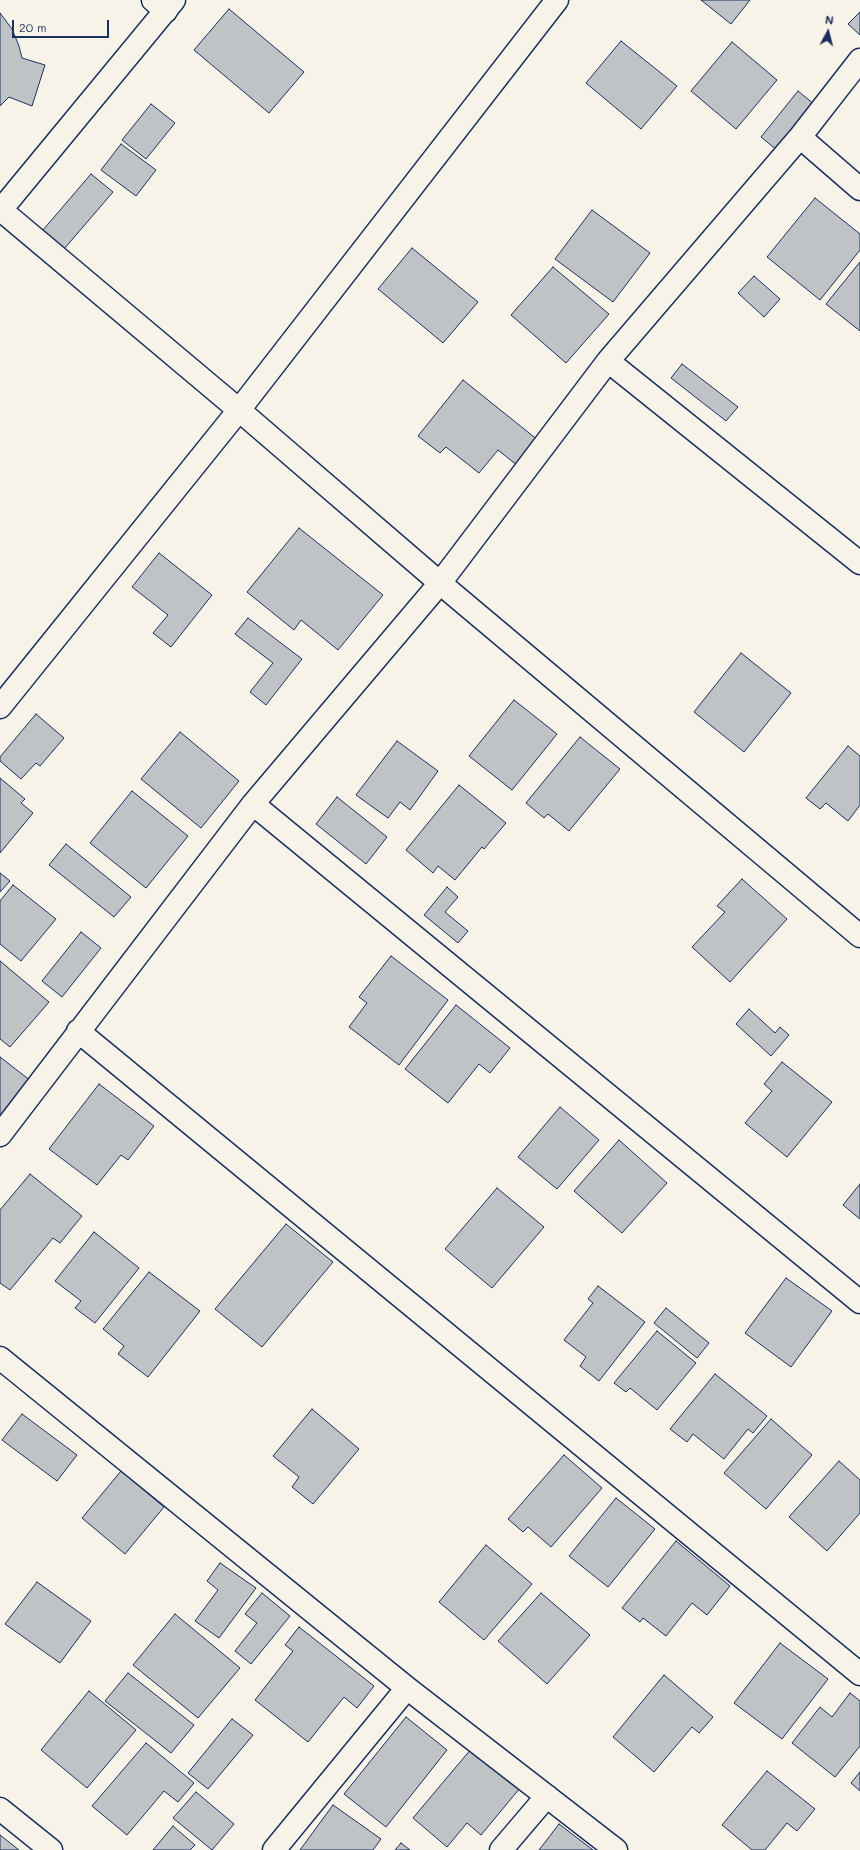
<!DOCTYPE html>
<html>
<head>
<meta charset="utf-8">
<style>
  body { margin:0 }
  #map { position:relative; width:860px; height:1850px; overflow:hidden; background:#f7f3e8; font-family:Mali,sans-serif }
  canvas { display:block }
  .north { position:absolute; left:808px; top:12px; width:40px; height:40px; -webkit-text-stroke:3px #f7f3e8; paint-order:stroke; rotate:7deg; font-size:11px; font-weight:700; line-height:16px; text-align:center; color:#1b2f5e }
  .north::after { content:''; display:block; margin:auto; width:14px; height:18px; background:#1b2f5e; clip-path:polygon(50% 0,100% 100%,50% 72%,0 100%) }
  .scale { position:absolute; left:12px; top:20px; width:97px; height:18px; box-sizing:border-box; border:2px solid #1b2f5e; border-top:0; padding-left:5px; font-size:12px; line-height:14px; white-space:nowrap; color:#1b2f5e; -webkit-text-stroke:3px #f7f3e8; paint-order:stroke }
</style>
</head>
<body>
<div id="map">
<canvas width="860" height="1850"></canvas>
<div class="north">N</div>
<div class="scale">20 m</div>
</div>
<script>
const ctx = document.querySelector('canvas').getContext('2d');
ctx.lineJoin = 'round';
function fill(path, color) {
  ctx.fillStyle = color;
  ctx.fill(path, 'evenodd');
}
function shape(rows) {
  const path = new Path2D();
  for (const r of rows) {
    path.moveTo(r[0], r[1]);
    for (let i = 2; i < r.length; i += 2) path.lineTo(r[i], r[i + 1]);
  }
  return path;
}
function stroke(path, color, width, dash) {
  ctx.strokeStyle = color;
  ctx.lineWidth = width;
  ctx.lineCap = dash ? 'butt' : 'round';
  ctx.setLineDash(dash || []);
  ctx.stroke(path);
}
const building = shape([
  [701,0,750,0,731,24,701,0],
  [229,9,304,72,269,113,194,50,229,9],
  [860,12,860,35,848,24,860,12],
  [0,13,12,29,19,46,22,58,45,65,32,106,9,97,0,106,0,13],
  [621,41,677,86,641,129,586,83,621,41],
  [732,42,777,80,736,129,691,91,732,42],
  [798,91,815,105,778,151,761,137,798,91],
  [151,104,175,123,146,159,122,140,151,104],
  [121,144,156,170,136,196,101,170,121,144],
  [91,174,113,192,64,249,43,230,91,174],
  [815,198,860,234,860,250,820,300,767,257,815,198],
  [592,210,650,253,613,302,555,259,592,210],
  [412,248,478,302,443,343,378,289,412,248],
  [860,262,860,331,826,304,860,262],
  [553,267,609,314,566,363,511,315,553,267],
  [754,276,780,299,764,317,738,293,754,276],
  [682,364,738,407,726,421,671,378,682,364],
  [463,380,544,445,523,470,498,450,479,473,446,447,440,453,418,436,463,380],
  [299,528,383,595,338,650,301,620,294,630,247,592,299,528],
  [159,553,212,595,171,647,153,633,168,615,132,587,159,553],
  [248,618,302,659,266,705,250,692,273,663,235,634,248,618],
  [741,653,791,693,744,752,694,712,741,653],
  [514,700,557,734,512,790,469,756,514,700],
  [36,714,64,738,40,766,36,763,21,779,0,761,0,757,36,714],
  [180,732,239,781,201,828,141,779,180,732],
  [580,737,620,769,569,831,548,814,544,818,526,803,580,737],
  [397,741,438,771,410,810,400,802,388,818,356,795,397,741],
  [848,746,860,756,860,805,848,821,826,803,820,809,806,798,848,746],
  [0,778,25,799,21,803,33,813,0,853,0,778],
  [459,785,506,823,484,849,482,847,455,880,438,866,433,873,406,850,459,785],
  [132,791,188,836,146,888,90,843,132,791],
  [337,797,387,837,366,864,316,824,337,797],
  [66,844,131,897,114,917,49,865,66,844],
  [0,873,10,881,0,892,0,873],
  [742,879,787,919,730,982,692,947,725,912,717,906,742,879],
  [13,885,56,919,21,961,0,944,0,901,13,885],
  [447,887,458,897,445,912,468,931,458,943,424,915,447,887],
  [81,932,101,948,62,997,42,981,81,932],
  [391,956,448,1000,399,1065,349,1027,367,1003,359,997,391,956],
  [0,961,49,1002,10,1047,0,1039,0,961],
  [456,1005,510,1048,490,1073,479,1064,448,1103,405,1069,456,1005],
  [749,1009,775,1033,780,1027,789,1035,771,1056,736,1024,749,1009],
  [0,1057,31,1081,0,1121,0,1057],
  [782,1062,832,1102,787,1157,745,1123,772,1091,764,1084,782,1062],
  [99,1084,154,1126,128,1160,121,1155,97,1185,49,1149,99,1084],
  [560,1107,599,1140,557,1189,518,1157,560,1107],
  [619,1140,667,1183,622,1233,574,1191,619,1140],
  [30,1174,82,1216,60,1243,53,1238,10,1290,0,1283,0,1210,30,1174],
  [860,1184,860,1219,843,1205,860,1184],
  [497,1188,544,1227,492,1288,445,1249,497,1188],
  [286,1224,333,1262,262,1347,215,1309,286,1224],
  [94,1232,139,1268,95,1323,75,1308,81,1301,55,1281,94,1232],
  [149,1272,200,1311,148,1377,118,1354,124,1346,103,1329,149,1272],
  [786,1278,832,1311,791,1367,745,1333,786,1278],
  [598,1286,645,1322,599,1381,580,1366,586,1357,564,1340,593,1303,588,1299,598,1286],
  [666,1308,709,1343,697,1358,654,1323,666,1308],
  [657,1331,696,1363,657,1410,630,1388,626,1392,614,1383,657,1331],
  [715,1374,767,1416,753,1433,748,1429,724,1459,693,1434,687,1442,670,1429,715,1374],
  [312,1409,359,1449,313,1504,292,1487,299,1477,273,1456,312,1409],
  [22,1414,77,1455,57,1481,2,1440,22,1414],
  [771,1419,812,1455,766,1509,724,1473,771,1419],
  [564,1455,602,1488,551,1547,528,1527,523,1532,508,1519,564,1455],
  [839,1461,860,1480,860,1513,827,1551,789,1517,839,1461],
  [121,1471,164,1507,125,1554,82,1518,121,1471],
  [616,1498,655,1529,608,1587,569,1556,616,1498],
  [676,1541,730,1586,707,1615,692,1603,666,1636,643,1618,640,1622,622,1608,676,1541],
  [486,1545,532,1584,484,1640,439,1602,486,1545],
  [220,1563,256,1588,219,1638,195,1621,218,1590,207,1581,220,1563],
  [37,1582,91,1621,60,1663,5,1624,37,1582],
  [262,1593,290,1616,251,1664,235,1651,257,1623,245,1614,262,1593],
  [541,1593,590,1635,547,1684,498,1641,541,1593],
  [175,1614,240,1668,198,1718,133,1665,175,1614],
  [299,1627,374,1686,357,1708,344,1697,308,1742,255,1700,293,1651,285,1645,299,1627],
  [780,1643,828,1679,782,1739,734,1703,780,1643],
  [128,1673,194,1725,171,1753,105,1701,128,1673],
  [664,1675,713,1717,699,1733,692,1727,654,1772,613,1737,664,1675],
  [89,1691,136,1730,87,1788,41,1750,89,1691],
  [850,1693,860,1701,860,1746,835,1777,792,1743,820,1707,832,1717,850,1693],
  [406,1717,447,1750,386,1827,344,1794,406,1717],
  [232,1719,253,1735,208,1789,188,1773,232,1719],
  [146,1743,194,1783,178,1802,164,1791,127,1835,92,1806,146,1743],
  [472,1748,520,1788,481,1835,467,1823,447,1847,413,1818,472,1748],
  [767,1771,815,1809,797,1831,787,1823,765,1850,752,1850,722,1825,767,1771],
  [860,1772,860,1791,851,1783,860,1772],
  [196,1792,234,1824,212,1850,173,1818,196,1792],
  [333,1805,381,1839,373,1850,300,1850,333,1805],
  [559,1824,593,1850,539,1850,559,1824],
  [173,1826,195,1845,190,1850,153,1850,173,1826],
  [0,1835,19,1850,0,1850,0,1835],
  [401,1843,410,1850,395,1850,401,1843]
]);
const street = shape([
  [153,0,166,11],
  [800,137,860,189],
  [1,210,239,410,440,583,860,936],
  [608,361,860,563],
  [0,707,239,410,557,0],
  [253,804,860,1302],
  [78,1031,860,1674],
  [0,1135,253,804,440,583,608,361,800,137,860,60],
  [0,1358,407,1688,616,1850],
  [0,1809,51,1850],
  [274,1850,407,1688],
  [501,1850,547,1796]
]);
const secondary = shape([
  [0,211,174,0]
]);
fill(building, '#c0c3c5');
stroke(building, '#1b2f5e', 1);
stroke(street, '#1b2f5e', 25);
stroke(secondary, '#1b2f5e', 25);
stroke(street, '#f7f3e8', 22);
stroke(secondary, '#f7f3e8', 22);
</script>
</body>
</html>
